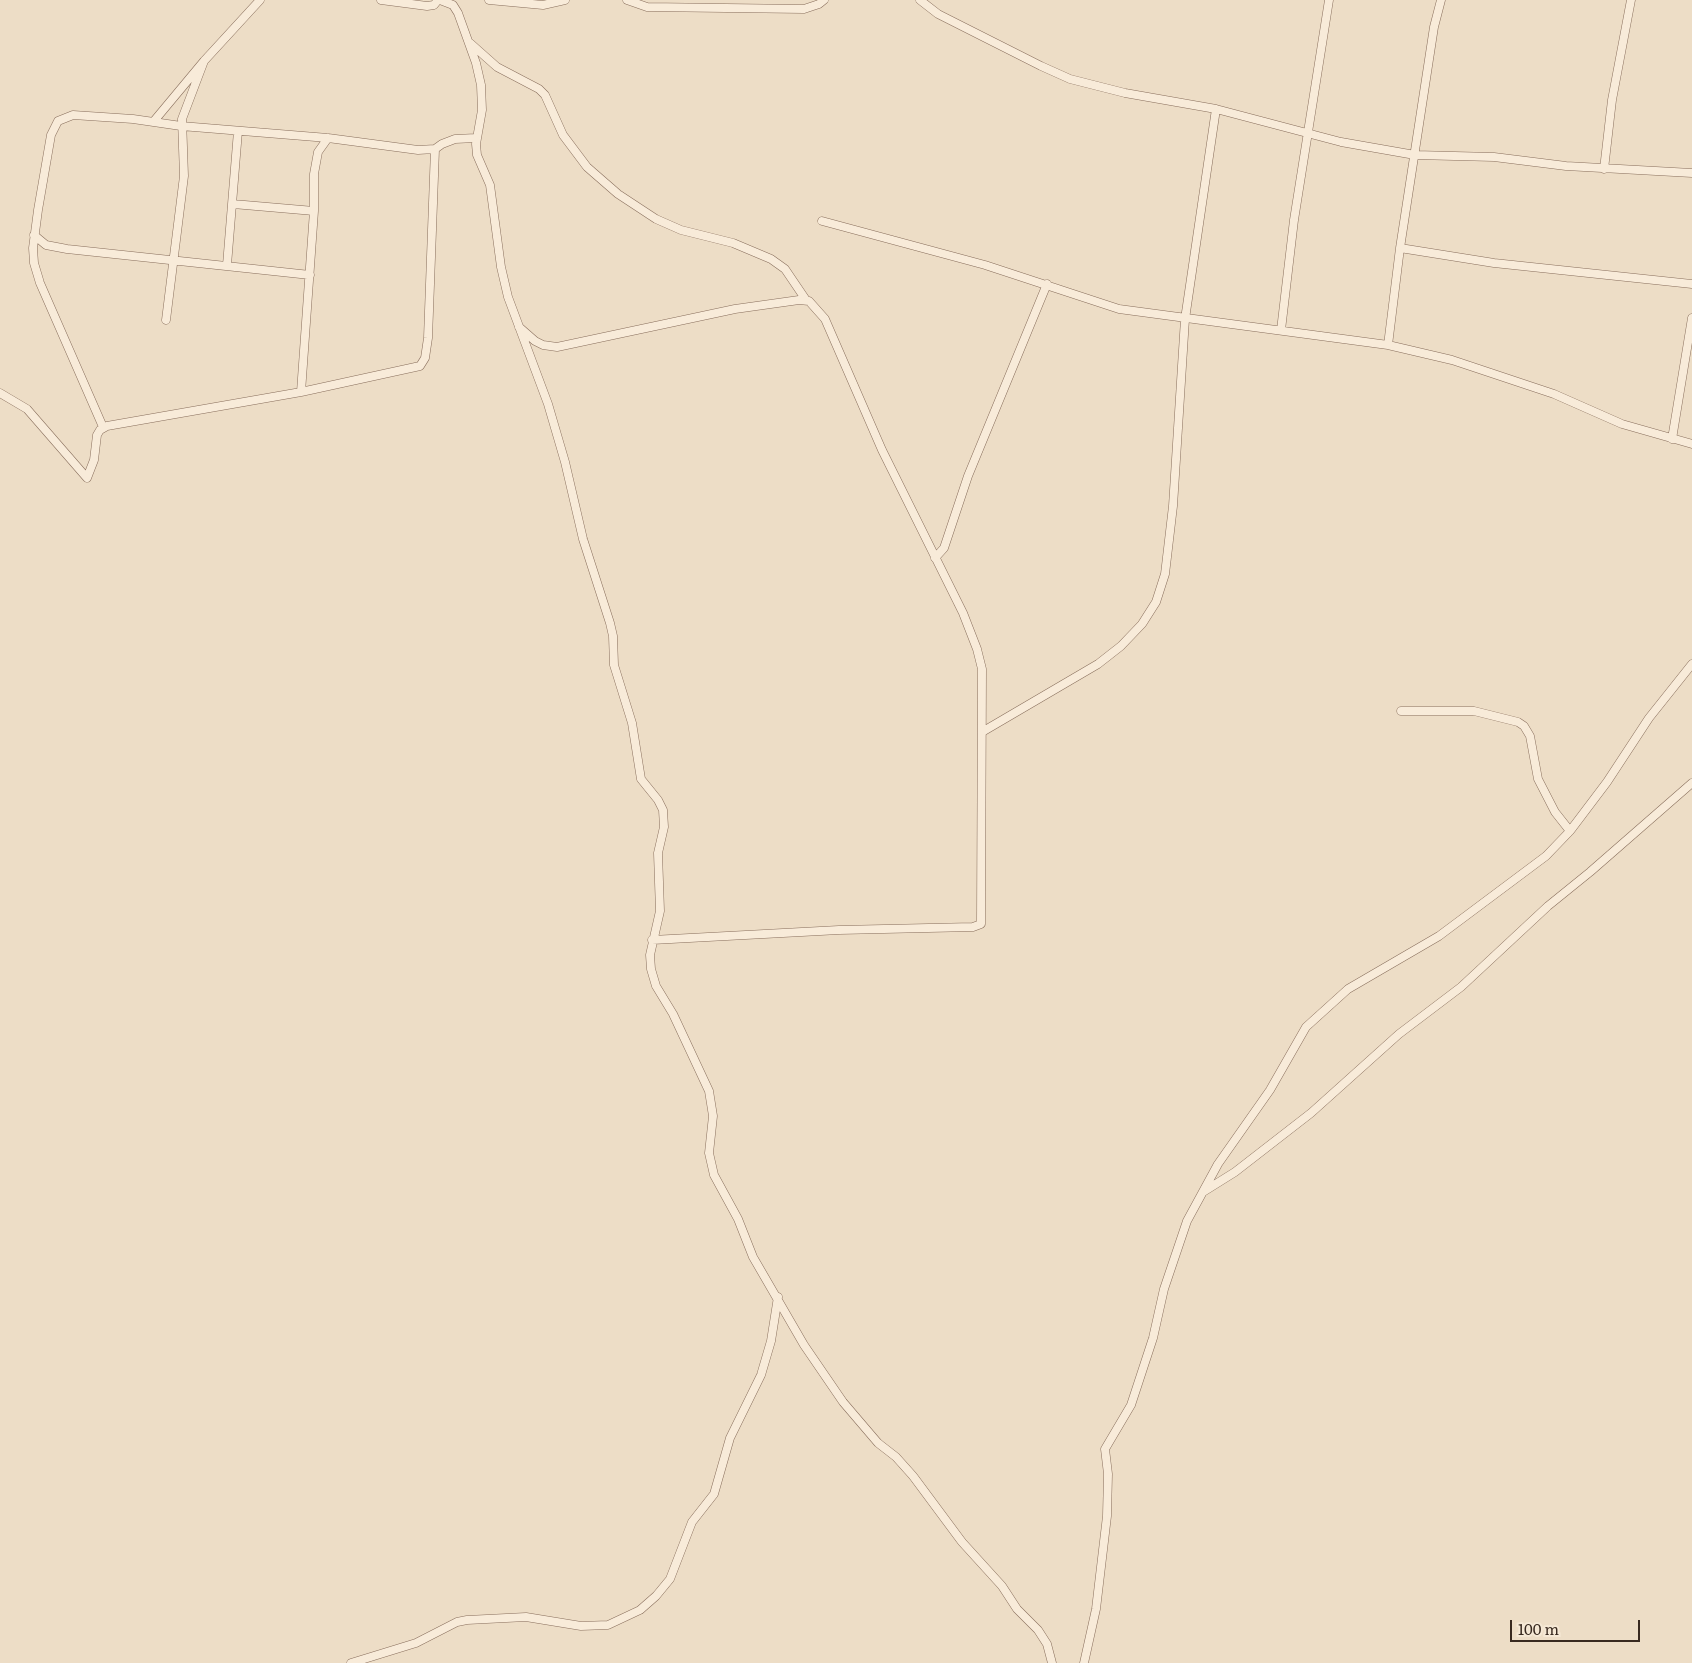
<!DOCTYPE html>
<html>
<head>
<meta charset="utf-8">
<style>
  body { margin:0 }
  #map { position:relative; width:1692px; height:1663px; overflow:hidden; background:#edddc6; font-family:Literata,serif }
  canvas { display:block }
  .scale { position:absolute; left:1510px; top:1620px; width:130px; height:22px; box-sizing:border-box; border:2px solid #38291f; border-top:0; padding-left:6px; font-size:15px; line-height:18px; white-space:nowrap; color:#38291f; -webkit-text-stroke:4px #f5e8d5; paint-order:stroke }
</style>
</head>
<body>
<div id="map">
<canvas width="1692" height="1663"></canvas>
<div class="scale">100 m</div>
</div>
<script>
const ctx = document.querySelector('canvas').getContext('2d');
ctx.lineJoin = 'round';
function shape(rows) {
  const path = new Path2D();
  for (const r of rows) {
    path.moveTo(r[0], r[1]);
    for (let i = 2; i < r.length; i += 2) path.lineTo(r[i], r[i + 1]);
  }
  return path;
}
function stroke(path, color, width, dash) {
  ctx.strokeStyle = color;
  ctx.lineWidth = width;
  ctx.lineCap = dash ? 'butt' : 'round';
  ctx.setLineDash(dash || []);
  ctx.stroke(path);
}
const street = shape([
  [381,0,427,6,434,5,438,0],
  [440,0,453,5,458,13,476,63,481,85,482,110,476,144,477,155,490,185,501,267,508,297,548,404,565,462,583,539,610,623,613,636,614,665,632,723,641,779,658,800,663,810,664,827,658,853,660,911,650,955,651,969,656,986,673,1014,709,1091,713,1116,709,1153,714,1175,738,1219,753,1257,804,1345,843,1402,878,1443,896,1457,913,1476,962,1542,1002,1586,1017,1609,1038,1630,1047,1644,1052,1663],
  [489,0,543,5,565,0],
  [627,0,647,7,804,9,819,4,824,0],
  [920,0,938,14,1041,66,1070,79,1125,93,1216,109,1341,142,1415,155,1494,157,1566,166,1692,173],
  [470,43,497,67,539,89,545,95,563,135,587,167,618,194,656,219,681,230,733,243,771,259,785,269,806,300],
  [154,121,204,61,260,0],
  [1604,169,1612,100,1631,0],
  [233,204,314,211],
  [822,221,985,265,1119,309,1388,345,1452,360,1554,394,1622,424,1692,444],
  [34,235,46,245,67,249,310,275],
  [1400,248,1494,263,1692,284],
  [227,265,238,131],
  [166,320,184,176,182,119,204,61],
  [519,327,535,341,543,345,557,347,735,309,799,300,809,301,825,319,882,450,963,613,977,649,982,669,981,924,973,927,839,930,652,940],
  [1281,330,1294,220,1329,0],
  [1388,345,1400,248,1434,27,1441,0],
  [301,392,314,211,314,174,318,152,328,138],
  [0,393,27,409,87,478,94,460,97,435,100,430,107,426,301,392,420,366,425,358,428,338,435,149],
  [103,427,40,283,34,263,33,248,38,210,51,135,58,121,73,115,133,119,181,126,328,138,418,150,435,149,442,144,455,139,476,138],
  [1672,439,1692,318],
  [935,558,944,548,968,476,1047,284],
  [1401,711,1474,711,1518,722,1524,726,1530,736,1538,779,1555,812,1570,831],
  [982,732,1098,664,1121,646,1142,624,1156,602,1165,574,1173,506,1185,319,1216,109],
  [1203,1192,1235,1172,1311,1113,1399,1034,1461,987,1548,906,1590,872,1692,783],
  [351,1663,416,1643,457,1622,467,1620,526,1617,581,1626,608,1625,640,1610,656,1596,670,1579,692,1522,714,1494,730,1438,761,1375,771,1341,778,1297],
  [1084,1663,1096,1609,1107,1516,1108,1474,1105,1449,1131,1405,1153,1338,1164,1289,1187,1221,1218,1164,1270,1090,1306,1027,1348,989,1439,936,1546,856,1570,831,1607,782,1649,718,1692,664]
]);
stroke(street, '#886e5c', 9);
stroke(street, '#f8ebd9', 8);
</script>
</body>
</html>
